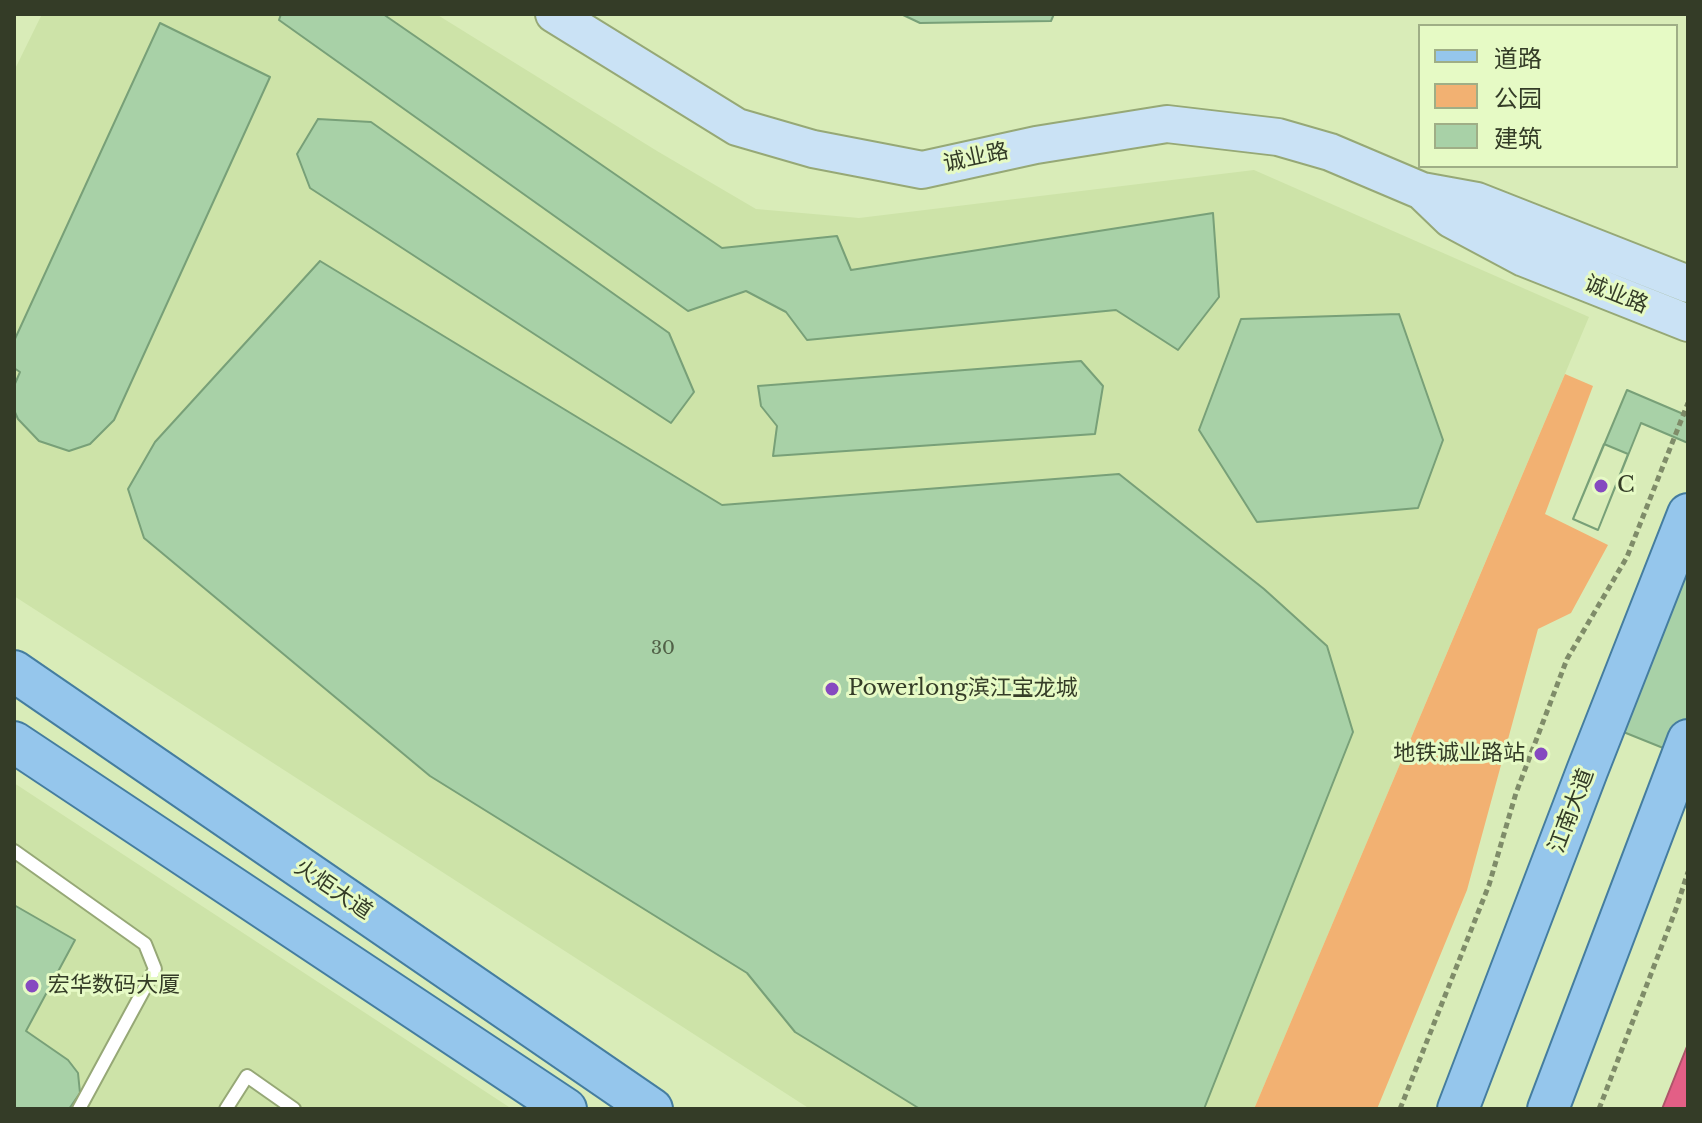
<!DOCTYPE html>
<html>
<head>
<meta charset="utf-8">
<style>
  body { margin:0 }
  #map { position:relative; width:1702px; height:1123px; overflow:hidden; background:#d9ecb8; font-family:"Libre Baskerville","Noto Sans SC",serif }
  canvas { display:block }
  .frame { position:absolute; inset:0; border:16px solid #343c27; pointer-events:none }
  .legend { position:absolute; left:1418px; top:24px; width:260px; height:144px; box-sizing:border-box; background:#e6fac5; border:2px solid #9fae86; margin:0; padding:10px 14px; list-style:none; font-size:24px; color:#343c27 }
  .legend li { display:flex; align-items:center; gap:16px; height:40px }
  .legend b { width:40px; border:2px solid #9fae86 }
</style>
</head>
<body>
<div id="map">
<canvas width="1702" height="1123"></canvas>
<div class="frame"></div>
<ul class="legend">
<li><b style="height:10px;background:#95c6ec"></b>道路</li>
<li><b style="height:22px;background:#f2b172"></b>公园</li>
<li><b style="height:22px;background:#a8d1a7"></b>建筑</li>
</ul>
</div>
<script>
const ctx = document.querySelector('canvas').getContext('2d');
ctx.lineJoin = 'round';
function fill(path, color) {
  ctx.fillStyle = color;
  ctx.fill(path, 'evenodd');
}
function shape(rows) {
  const path = new Path2D();
  for (const r of rows) {
    path.moveTo(r[0], r[1]);
    for (let i = 2; i < r.length; i += 2) path.lineTo(r[i], r[i + 1]);
  }
  return path;
}
function stroke(path, color, width, dash) {
  ctx.strokeStyle = color;
  ctx.lineWidth = width;
  ctx.lineCap = dash ? 'butt' : 'round';
  ctx.setLineDash(dash || []);
  ctx.stroke(path);
}
function write(font, color, halo, rows, align = 'center') {
  ctx.font = font + ' "Libre Baskerville","Noto Sans SC",serif';
  ctx.lineWidth = 6;
  ctx.setLineDash([]);
  ctx.textBaseline = 'middle';
  ctx.strokeStyle = halo;
  ctx.fillStyle = color;
  for (const [text, x, y, turn = 0] of rows) {
    ctx.save();
    ctx.translate(x, y);
    ctx.rotate((+turn || 0) * Math.PI / 180);
    ctx.textAlign = isNaN(turn) ? turn : align;
    if (halo) ctx.strokeText(text, 0, 0);
    ctx.fillText(text, 0, 0);
    ctx.restore();
  }
}
const built = shape([
  [42,14,436,14,657,151,756,209,859,218,1254,170,1589,317,1254,1109,810,1109,14,596,14,71],
  [14,783,512,1109,14,1109]
]);
const green = shape([
  [1565,374,1593,386,1545,514,1608,545,1571,613,1538,629,1467,890,1377,1109,1254,1109]
]);
const water = shape([
  [1688,1044,1688,1109,1662,1109,1688,1044]
]);
const building = shape([
  [281,14,383,14,722,248,837,236,851,270,1213,213,1219,297,1178,350,1116,310,807,340,786,312,746,291,688,311,279,20,281,14],
  [901,14,1054,14,1051,21,920,23,901,14],
  [160,23,270,77,114,420,90,444,69,451,39,441,18,419,14,410,14,386,20,372,14,368,14,341,160,23],
  [318,119,371,122,669,333,694,392,671,423,310,188,297,154,318,119],
  [320,261,722,505,1119,474,1264,589,1327,646,1353,732,1204,1109,920,1109,795,1032,747,973,430,776,144,538,128,489,155,442,320,261],
  [1399,314,1443,440,1418,508,1257,522,1199,430,1241,319,1399,314],
  [1081,361,1103,386,1095,434,773,456,777,426,761,406,758,386,1081,361],
  [1627,390,1688,416,1688,443,1641,423,1598,530,1573,519,1627,390],
  [1604,444,1628,454,1598,530,1573,519,1604,444],
  [1688,549,1688,758,1611,727,1688,549],
  [14,905,75,940,26,1031,68,1060,78,1073,80,1093,69,1109,14,1109,14,905]
]);
const path = shape([
  [1400,1109,1489,885,1516,793,1567,659,1627,557,1688,403],
  [1599,1109,1676,909,1688,872]
]);
const lane = shape([
  [14,851,145,944,155,969,79,1109],
  [226,1109,247,1076,294,1109]
]);
const secondary = shape([
  [554,14,737,127,813,149,922,170,1036,145,1167,124,1278,137,1330,152,1422,191,1477,201,1688,284],
  [1424,193,1451,219,1524,258,1688,323]
]);
const primary = shape([
  [14,671,652,1109],
  [14,742,566,1109],
  [1458,1109,1587,771,1688,514],
  [1548,1109,1688,740]
]);
const markers = [
  [1601,486,8,"#864ac0"],
  [832,689,8,"#864ac0"],
  [1541,754,8,"#864ac0"],
  [32,986,8,"#864ac0"]
];
const numberNames = [
  ["30",663,649]
];
const streetNames = [
  ["诚业路",976,158,-12],
  ["诚业路",1616,295,22],
  ["江南大道",1572,811,-69],
  ["火炬大道",333,890,34]
];
const poiNames = [
  ["C",1617,486],
  ["Powerlong滨江宝龙城",848,689],
  ["地铁诚业路站",1525,754,"right"],
  ["宏华数码大厦",48,986]
];
fill(built, '#cde3a8');
fill(green, '#f2b172');
fill(water, '#e35f86');
stroke(water, '#ae546a', 2);
fill(building, '#a8d1a7');
stroke(building, '#78a078', 2);
stroke(lane, '#96a876', 16);
stroke(secondary, '#96a876', 40);
stroke(primary, '#457d9f', 44);
stroke(path, '#7f8c69', 5, [6, 4]);
stroke(lane, '#fff', 12);
stroke(secondary, '#cae2f5', 36);
stroke(primary, '#95c6ec', 40);
for (const [x, y, r, color] of markers) {
  const dot = new Path2D();
  dot.arc(x, y, r, 0, 2 * Math.PI);
  ctx.fillStyle = color;
  ctx.fill(dot);
  stroke(dot, '#e6fac5', 3);
}
write('18px', '#516147', null, numberNames);
write('22px', '#343c27', '#e6fac5', streetNames);
write('22px', '#343c27', '#e6fac5', poiNames, 'left');
</script>
</body>
</html>
